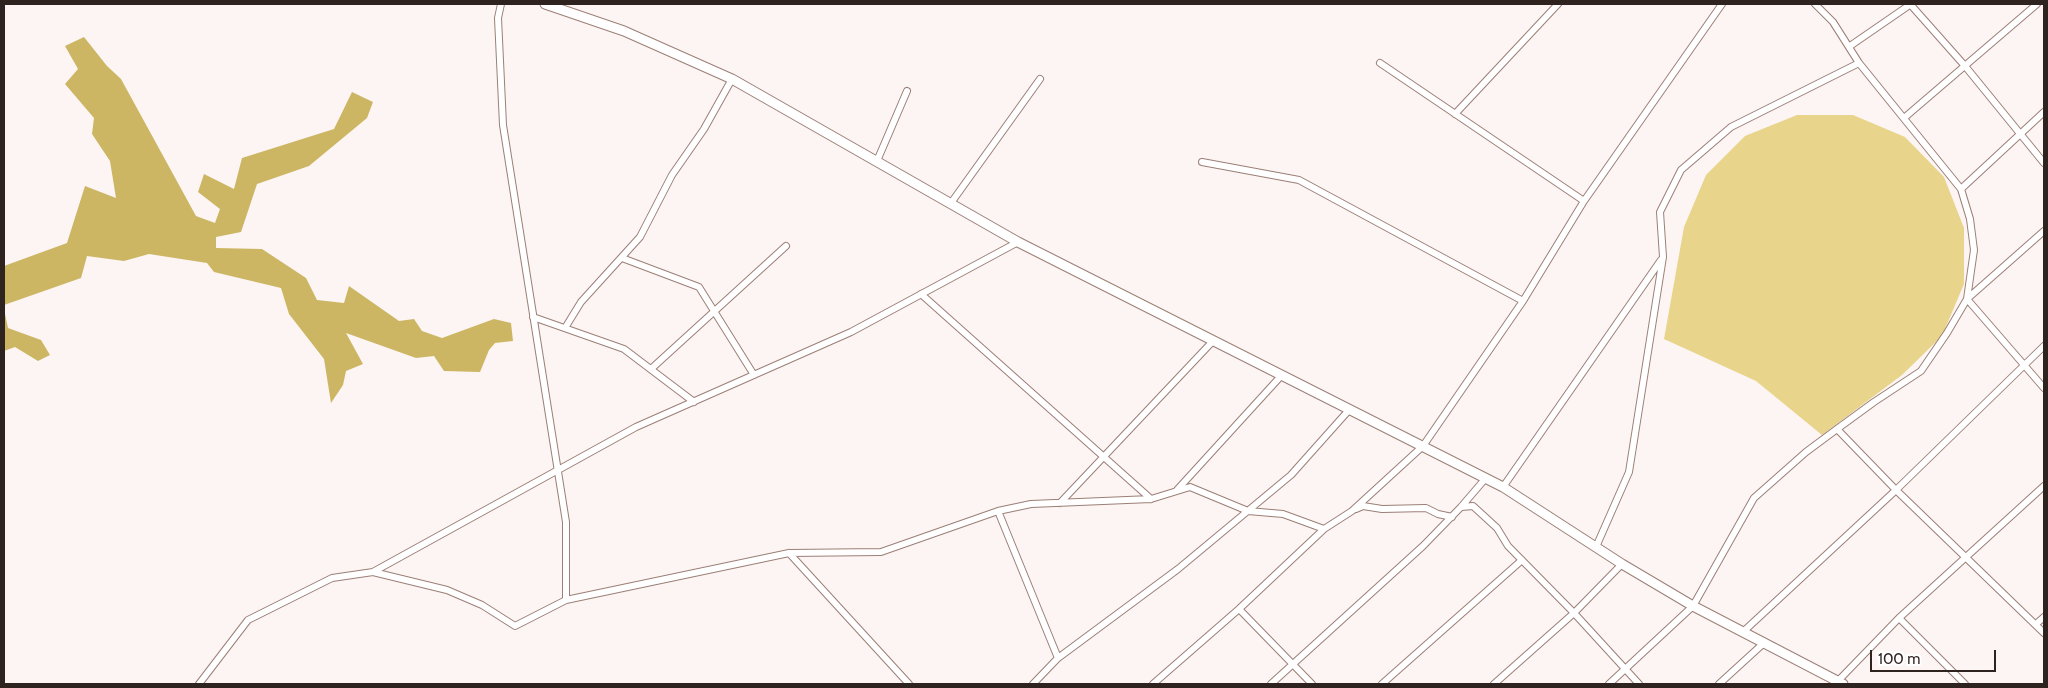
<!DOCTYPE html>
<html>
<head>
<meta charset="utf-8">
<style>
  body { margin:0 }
  #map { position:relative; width:2048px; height:688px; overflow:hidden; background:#fcf5f3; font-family:Cabin,sans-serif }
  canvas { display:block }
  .frame { position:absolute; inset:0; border:5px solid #2f231f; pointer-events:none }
  .scale { position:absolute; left:1870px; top:650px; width:126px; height:22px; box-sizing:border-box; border:2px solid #2f231f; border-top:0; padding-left:6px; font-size:15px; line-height:18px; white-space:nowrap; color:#2f231f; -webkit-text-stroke:4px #fff; paint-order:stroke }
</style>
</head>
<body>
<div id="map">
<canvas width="2048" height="688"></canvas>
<div class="frame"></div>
<div class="scale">100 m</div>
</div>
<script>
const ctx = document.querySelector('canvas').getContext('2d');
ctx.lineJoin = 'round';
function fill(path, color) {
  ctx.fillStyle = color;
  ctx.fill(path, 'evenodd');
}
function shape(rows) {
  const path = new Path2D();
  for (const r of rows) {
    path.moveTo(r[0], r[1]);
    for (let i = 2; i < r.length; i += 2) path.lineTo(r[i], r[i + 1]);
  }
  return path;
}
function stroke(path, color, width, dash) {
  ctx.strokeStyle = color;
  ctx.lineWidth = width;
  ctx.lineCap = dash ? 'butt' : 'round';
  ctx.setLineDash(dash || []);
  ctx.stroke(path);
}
const green = shape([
  [1797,115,1853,115,1905,137,1944,177,1964,228,1964,284,1942,336,1902,375,1822,435,1756,381,1664,339,1684,227,1706,175,1745,136]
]);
const forest = shape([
  [84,37,107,66,121,79,196,216,215,223,220,209,198,192,204,174,234,189,242,158,334,129,352,92,373,102,367,118,309,166,257,184,241,232,216,237,216,248,262,249,306,278,317,300,344,303,349,286,399,321,414,319,422,331,442,338,494,319,511,323,513,341,495,343,489,350,480,372,444,371,434,356,416,358,346,333,363,364,346,371,343,385,331,403,324,359,289,314,281,288,214,272,207,263,149,254,124,261,87,256,81,278,4,305,4,266,67,243,85,186,116,198,110,161,92,134,94,118,65,84,78,69,65,46],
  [4,309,8,328,41,340,50,355,38,361,15,347,4,351]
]);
const street = shape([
  [501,4,498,18,503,125,566,522,566,600],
  [1815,4,1833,22,1859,63,1961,189,1970,219,1974,250,1967,299,2044,388],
  [1910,4,1965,66,2044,163],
  [1850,46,1911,4],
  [1380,63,1584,201],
  [1455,114,1558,4],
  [1904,118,2037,4],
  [877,161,907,91],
  [1202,162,1299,180,1523,301],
  [1961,189,2044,112],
  [951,203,1040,79],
  [622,258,699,287,754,375],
  [921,294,1151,499],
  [533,317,624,349,694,402],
  [565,328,581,302,640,237,672,175,704,129,732,79],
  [651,369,786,246],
  [1837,429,1896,490,2044,633],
  [1485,479,1461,507,1473,506,1497,528,1508,546,1574,613,1639,684],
  [1503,487,1661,260],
  [1177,490,1281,376],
  [1060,503,1213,341],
  [1356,509,1363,506,1382,509,1426,508,1438,514,1452,517],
  [998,511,1058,658],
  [1596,547,1629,472,1663,257,1660,212,1681,170,1731,127,1859,63],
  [789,553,909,684],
  [373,572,636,427,851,332,1018,242],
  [1239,609,1312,684],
  [1899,618,1965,684],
  [2036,624,2044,617],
  [1744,631,1896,490,2044,346],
  [1836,683,1899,618,2044,486],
  [199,684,248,620,332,578,373,572,447,590,482,605,515,626,566,600,789,553,881,552,998,511,1031,504,1151,499,1190,487,1248,511,1283,514,1324,529],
  [1033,684,1058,658,1178,569,1291,475,1349,410],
  [1153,684,1239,609,1324,529,1352,511,1423,446,1523,301,1584,201,1722,4],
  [1271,684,1423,546,1461,507],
  [1382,684,1522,560],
  [1494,684,1574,613,1622,564],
  [1609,684,1693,606,1754,498,1806,452,1837,429,1874,402,1921,371,1947,333,1967,299,2044,231],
  [1719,684,1765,642]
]);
const secondary = shape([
  [545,4,624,31,732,79,1018,242,1503,487,1622,564,1693,606,1843,684]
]);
fill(green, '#e8d48b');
fill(forest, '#ccb663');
stroke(street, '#9c7f76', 8);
stroke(secondary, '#9c7f76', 11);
stroke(street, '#fff', 6);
stroke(secondary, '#fff', 9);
</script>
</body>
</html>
